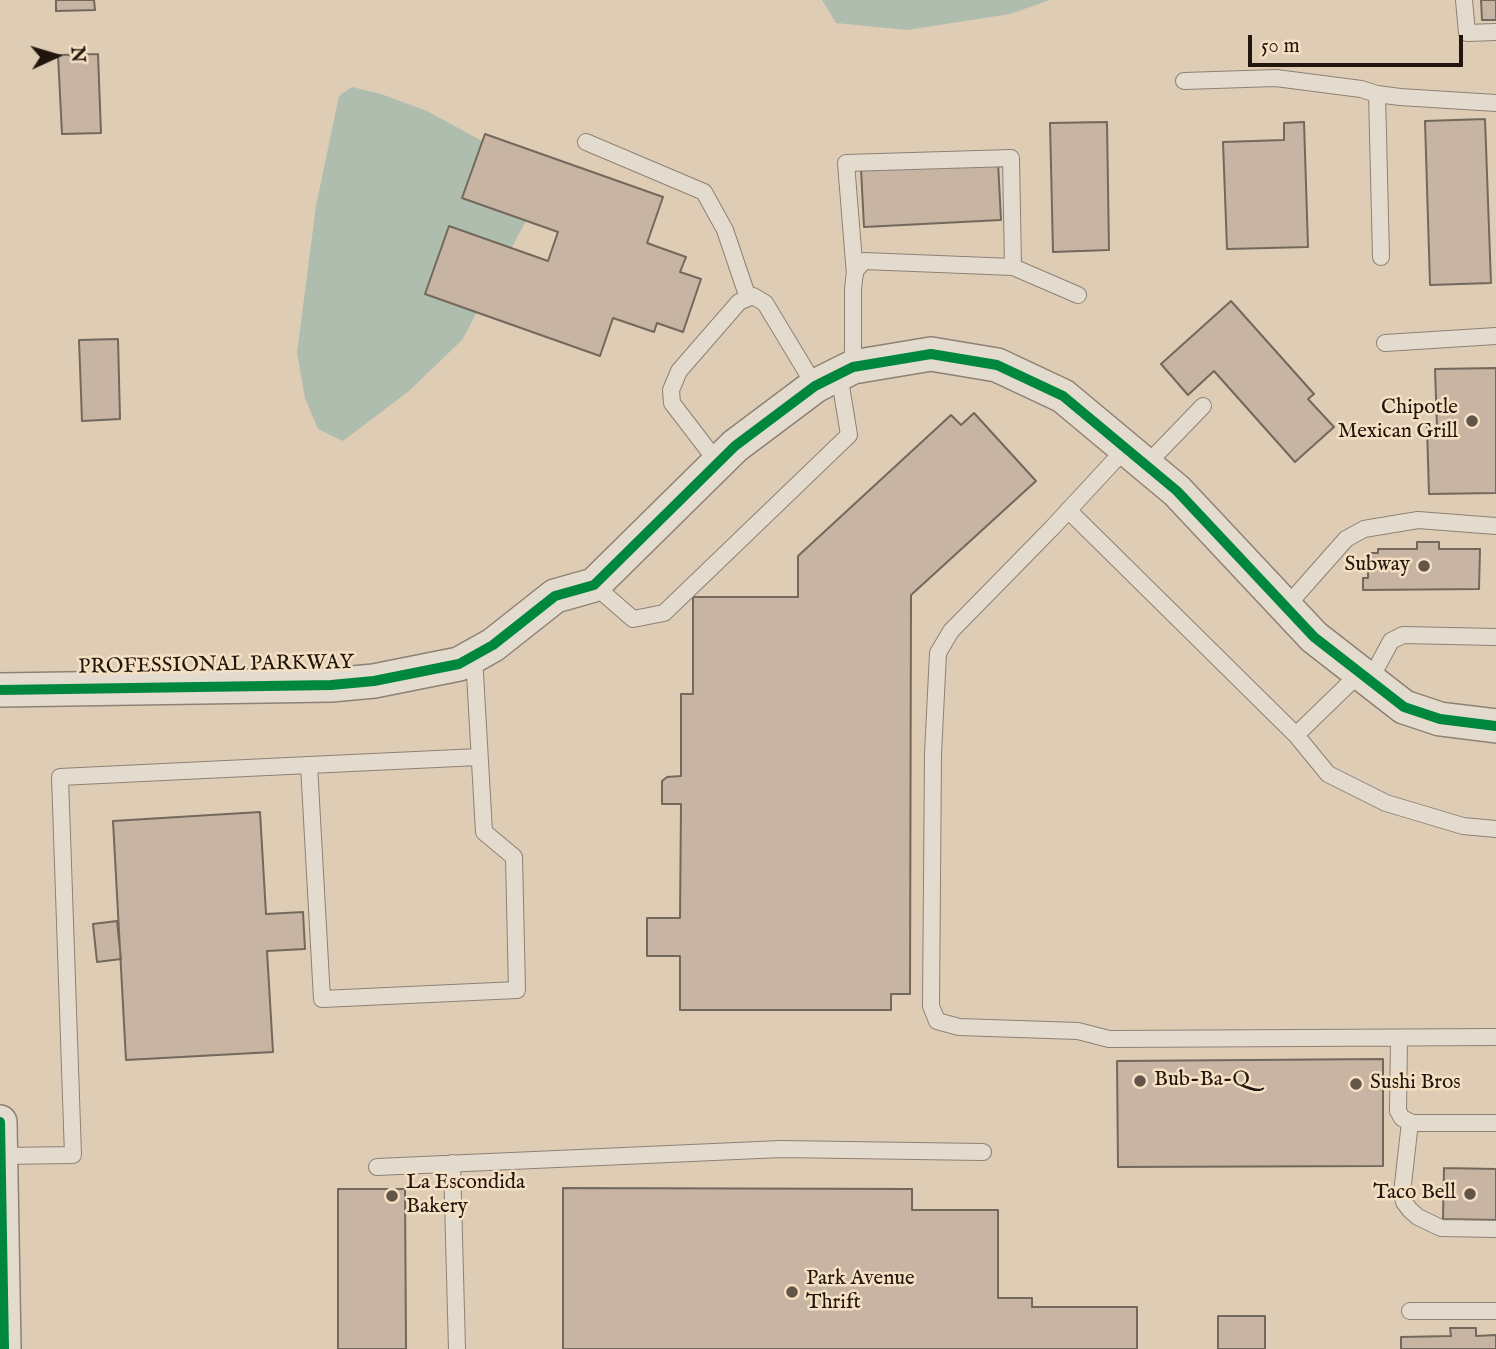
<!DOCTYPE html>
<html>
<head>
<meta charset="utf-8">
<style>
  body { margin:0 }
  #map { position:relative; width:1496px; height:1349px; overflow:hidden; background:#deccb5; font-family:"IM FELL English",serif }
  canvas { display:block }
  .north { position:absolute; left:21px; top:21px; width:70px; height:70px; -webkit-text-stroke:5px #f5e0c4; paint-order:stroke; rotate:86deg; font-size:19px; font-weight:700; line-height:28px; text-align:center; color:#21160e }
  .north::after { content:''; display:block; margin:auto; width:24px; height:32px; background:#21160e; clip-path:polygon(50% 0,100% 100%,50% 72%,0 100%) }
  .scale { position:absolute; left:1248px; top:35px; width:215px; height:32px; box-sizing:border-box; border:4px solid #21160e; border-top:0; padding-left:9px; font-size:21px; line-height:24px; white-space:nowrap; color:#21160e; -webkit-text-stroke:5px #f5e0c4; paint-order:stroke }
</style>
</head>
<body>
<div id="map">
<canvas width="1496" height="1349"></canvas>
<div class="north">N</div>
<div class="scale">50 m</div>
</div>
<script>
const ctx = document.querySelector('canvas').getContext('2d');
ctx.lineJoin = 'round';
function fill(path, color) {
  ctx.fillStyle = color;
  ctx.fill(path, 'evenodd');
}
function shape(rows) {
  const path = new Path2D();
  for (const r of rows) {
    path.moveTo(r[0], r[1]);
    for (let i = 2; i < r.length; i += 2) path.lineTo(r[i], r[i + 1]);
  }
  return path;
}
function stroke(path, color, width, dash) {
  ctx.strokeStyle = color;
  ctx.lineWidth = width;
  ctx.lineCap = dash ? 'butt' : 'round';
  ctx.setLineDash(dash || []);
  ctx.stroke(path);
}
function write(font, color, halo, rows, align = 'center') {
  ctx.font = font + ' "IM FELL English",serif';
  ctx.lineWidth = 5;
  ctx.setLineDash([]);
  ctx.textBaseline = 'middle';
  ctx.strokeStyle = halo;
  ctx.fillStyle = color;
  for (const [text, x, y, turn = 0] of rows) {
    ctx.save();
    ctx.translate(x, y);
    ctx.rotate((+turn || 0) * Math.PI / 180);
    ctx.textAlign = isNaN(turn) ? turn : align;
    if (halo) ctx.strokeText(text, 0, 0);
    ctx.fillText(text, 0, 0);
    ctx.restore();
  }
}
const water = shape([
  [822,0,1050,0,1010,14,907,30,836,23],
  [352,87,381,94,427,111,484,142,527,219,462,340,409,391,343,441,318,429,305,398,297,353,316,206,339,96]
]);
const building = shape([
  [56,0,94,0,95,10,56,11,56,0],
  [1481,0,1496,0,1496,20,1482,20,1481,0],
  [98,54,101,133,62,134,58,55,98,54],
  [1485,119,1491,283,1430,285,1425,121,1485,119],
  [1107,122,1109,250,1053,252,1050,123,1107,122],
  [1304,122,1308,247,1227,249,1223,142,1284,140,1284,123,1304,122],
  [485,134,663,197,647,243,686,257,680,272,701,279,683,332,657,323,654,332,613,318,600,356,425,294,449,226,548,261,558,232,462,198,485,134],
  [998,162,1001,220,864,227,861,169,998,162],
  [1231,301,1314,394,1308,399,1334,427,1295,462,1214,371,1188,395,1161,364,1231,301],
  [118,339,120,419,82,421,79,340,118,339],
  [1496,368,1496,493,1429,494,1427,427,1437,427,1435,369,1496,368],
  [974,413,1036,481,911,595,910,994,891,994,891,1010,680,1010,680,956,647,956,647,918,680,918,681,804,662,804,662,781,667,777,681,776,681,694,693,694,693,597,798,597,798,556,951,415,961,425,974,413],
  [1417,542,1439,542,1439,549,1480,549,1479,589,1363,590,1363,578,1368,578,1368,553,1378,553,1378,549,1417,549,1417,542],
  [260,812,266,914,303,912,305,949,267,951,273,1052,126,1060,113,821,260,812],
  [117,921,121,959,97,962,93,924,117,921],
  [1383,1059,1383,1166,1118,1167,1117,1061,1383,1059],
  [1444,1168,1496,1169,1496,1220,1443,1219,1444,1168],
  [563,1188,912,1189,912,1210,998,1210,998,1298,1032,1298,1032,1307,1137,1307,1137,1349,563,1349,563,1188],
  [338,1189,405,1189,406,1349,338,1349,338,1189],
  [1218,1316,1265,1316,1265,1349,1218,1349,1218,1316],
  [1450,1328,1476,1328,1476,1336,1496,1335,1496,1349,1401,1349,1401,1337,1451,1336,1450,1328]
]);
const lane = shape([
  [1464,0,1467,33,1496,32],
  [1184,81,1276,78,1361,89,1377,94,1400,97,1496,103],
  [1377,94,1381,257],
  [586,142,704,192,725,230,748,298],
  [855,275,846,163,1011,158,1013,267],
  [1385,343,1496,336],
  [853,367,853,289,855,271,864,261,1013,267,1078,295],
  [1126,448,1052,528,951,631,938,653,933,754,931,1006,937,1021,959,1027,1078,1031,1109,1039,1496,1037],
  [718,463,672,403,671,390,679,371,739,302,753,296,765,303,815,386],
  [1146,465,1203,406],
  [1068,510,1296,735,1360,673],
  [594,585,633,619,664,613,849,435,839,374],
  [1286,607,1346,539,1364,529,1418,520,1496,526],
  [1370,680,1391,641,1403,635,1496,637],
  [1296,735,1328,774,1386,803,1463,826,1496,829],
  [309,765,479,757],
  [1399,1038,1398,1111,1402,1118,1412,1123,1496,1123],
  [1410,1122,1402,1193,1404,1202,1410,1210,1418,1217,1441,1228,1496,1229],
  [1,1156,73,1155,60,777,309,765,322,999,517,990,514,857,484,832,474,656],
  [452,1163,457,1349],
  [377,1167,781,1149,983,1152],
  [1410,1311,1496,1311]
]);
const street = shape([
  [0,690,331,685,374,681,459,664,493,645,555,596,594,585,735,446,815,386,853,367,931,354,997,365,1063,396,1177,491,1314,637,1404,707,1440,719,1496,726],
  [0,1122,4,1349]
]);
const cycleway = shape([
  [0,690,331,685,374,681,459,664,493,645,555,596,594,585,735,446,815,386,853,367,931,354,997,365,1063,396,1177,491,1314,637,1404,707,1440,719,1496,726],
  [0,1122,4,1349]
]);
const markers = [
  [1472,421,7,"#635648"],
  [1424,566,7,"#635648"],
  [1140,1081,7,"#635648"],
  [1356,1084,7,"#635648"],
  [1470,1194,7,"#635648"],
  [392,1196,7,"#635648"],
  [792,1292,7,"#635648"]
];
const poiNames = [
  ["Chipotle",1458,409,"right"],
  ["Mexican Grill",1458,433,"right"],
  ["Subway",1410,566,"right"],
  ["Bub-Ba-Q",1154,1081],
  ["Sushi Bros",1370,1084],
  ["La Escondida",406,1184],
  ["Bakery",406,1208],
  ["Taco Bell",1456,1194,"right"],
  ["Park Avenue",806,1280],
  ["Thrift",806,1304]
];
const streetNames = [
  ["PROFESSIONAL PARKWAY",216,666,-1]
];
fill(water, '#aebdae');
fill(building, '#c8b4a3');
stroke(building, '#73685c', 2);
stroke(lane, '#8d8174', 18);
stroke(street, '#8d8174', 36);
stroke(lane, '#e4dbcf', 16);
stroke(street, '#e4dbcf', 33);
stroke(cycleway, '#00873e', 10);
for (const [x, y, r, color] of markers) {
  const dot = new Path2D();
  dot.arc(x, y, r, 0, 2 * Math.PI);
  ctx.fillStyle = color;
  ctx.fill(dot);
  stroke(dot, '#f5e0c4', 2.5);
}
write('21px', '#21160e', '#f5e0c4', poiNames, 'left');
write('21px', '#21160e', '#f5e0c4', streetNames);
</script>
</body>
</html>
